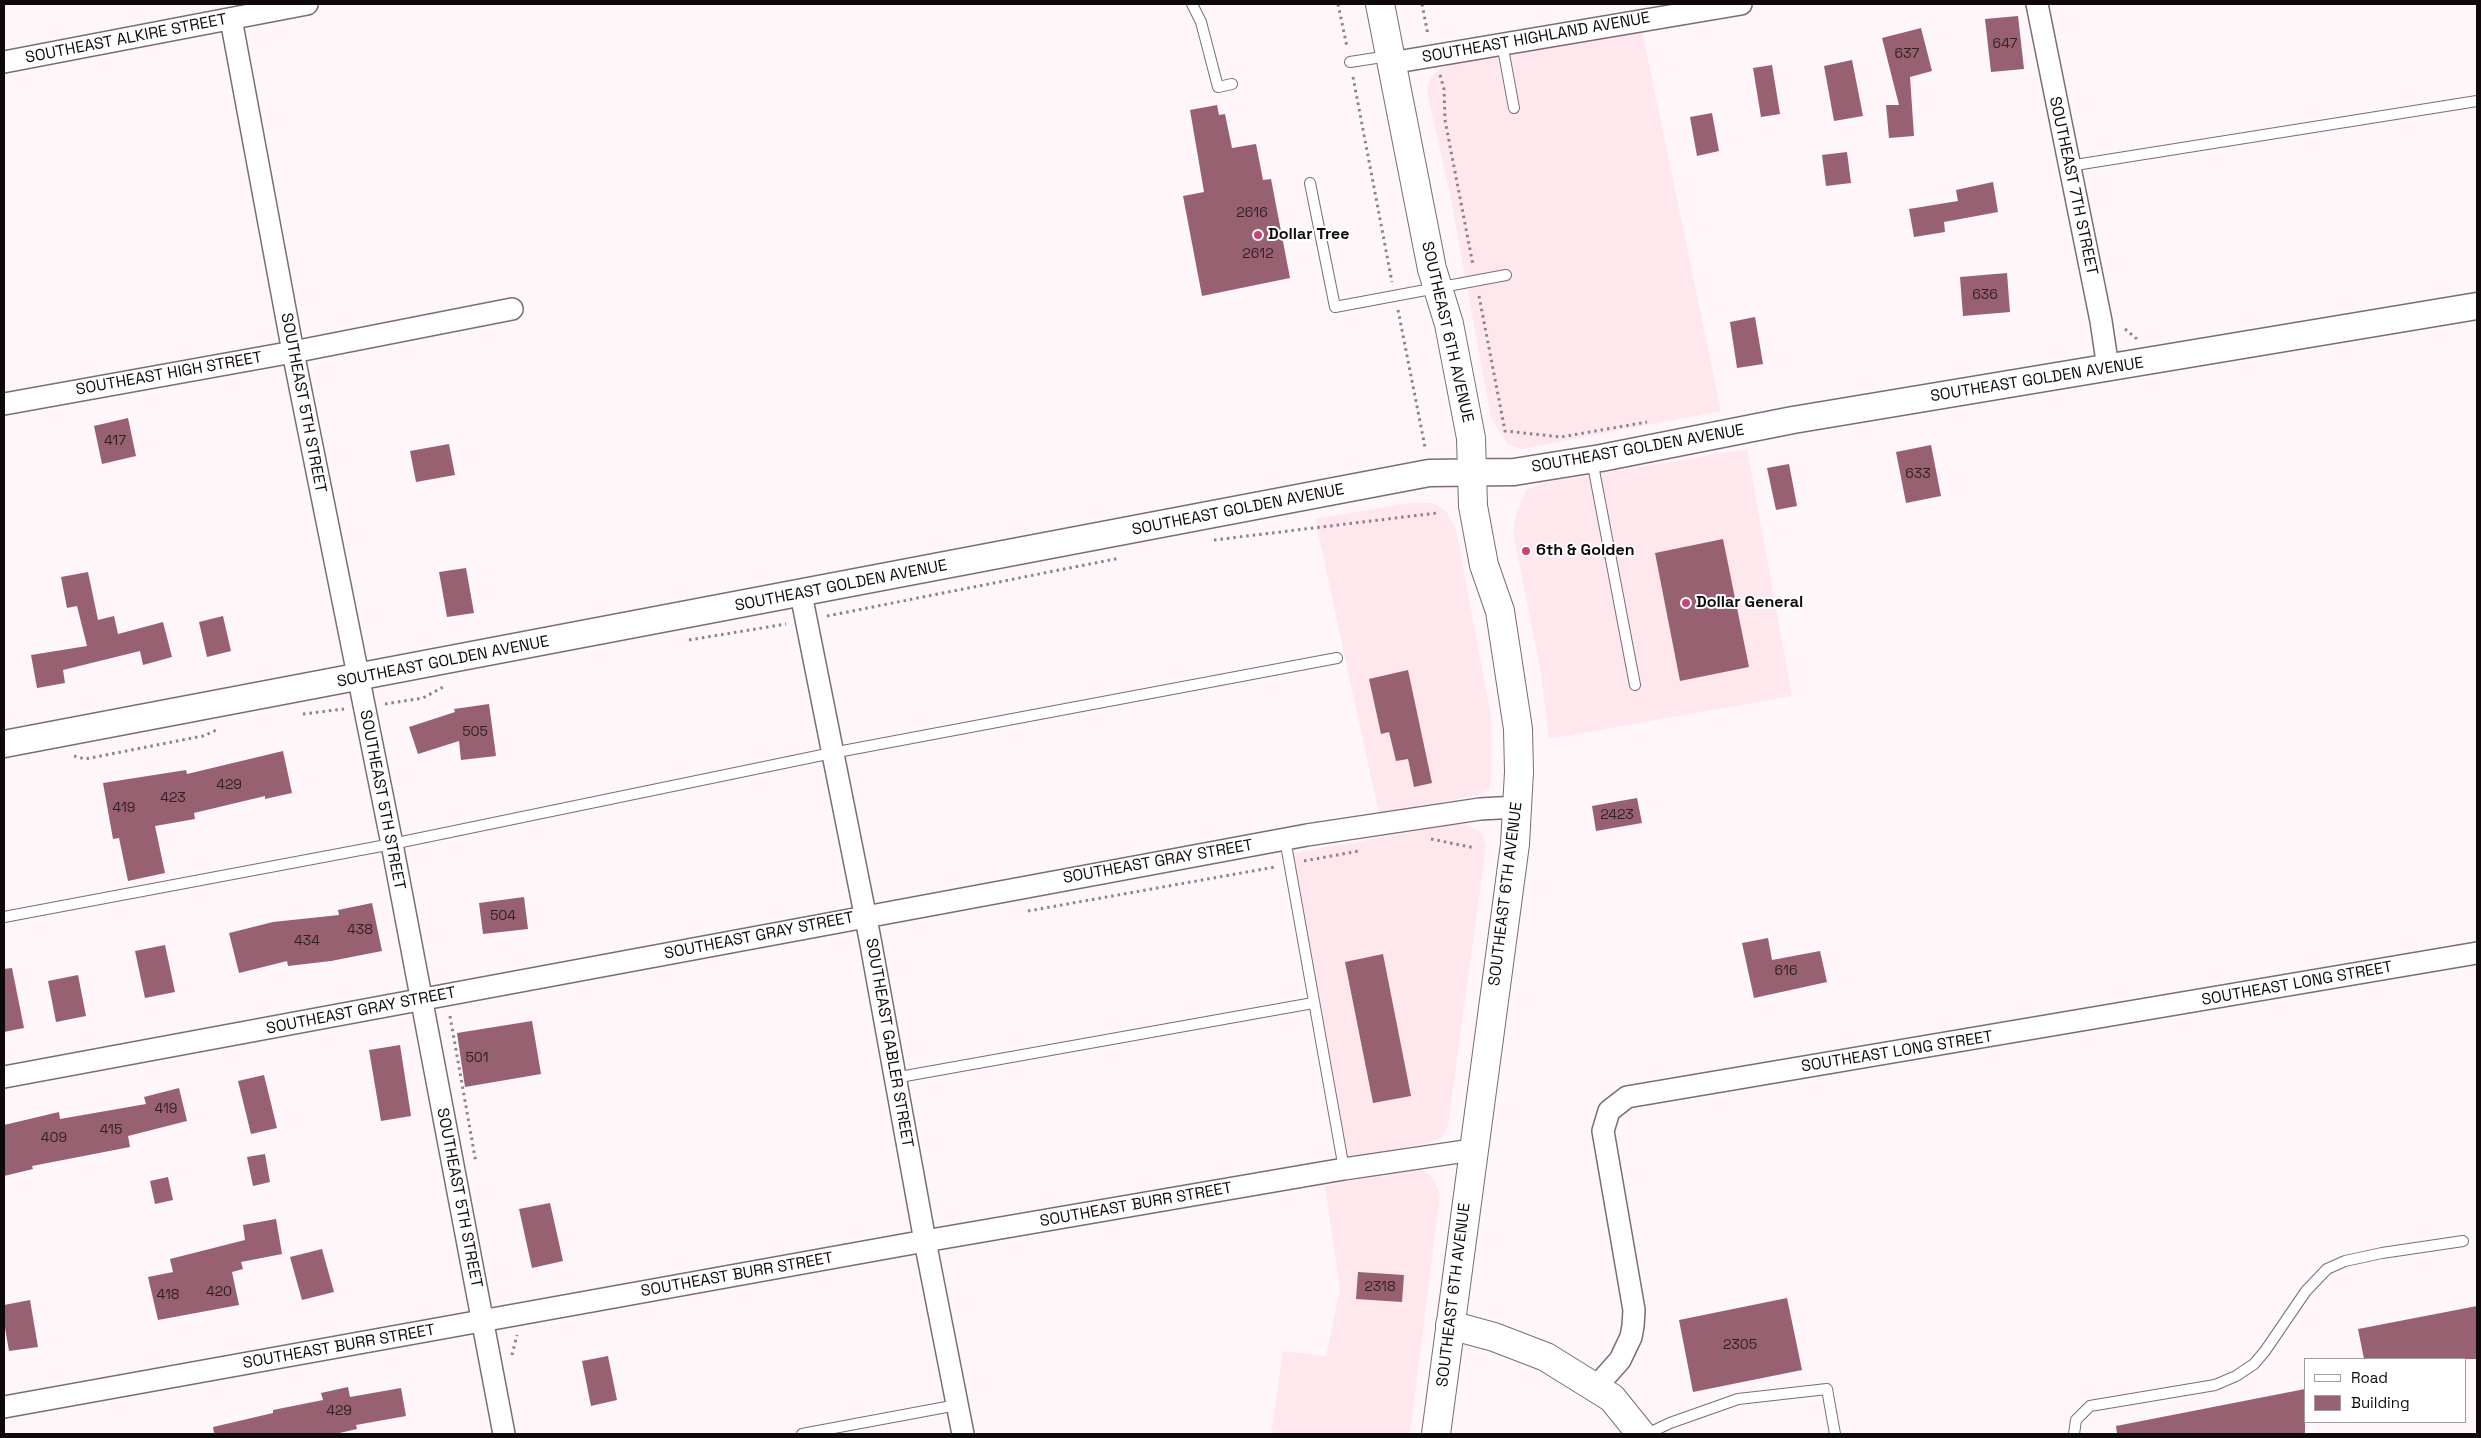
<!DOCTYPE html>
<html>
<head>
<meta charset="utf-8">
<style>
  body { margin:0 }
  #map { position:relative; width:2481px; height:1438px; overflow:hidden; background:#fef6f8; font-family:"Space Grotesk",sans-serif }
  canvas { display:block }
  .frame { position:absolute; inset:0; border:5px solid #0f090b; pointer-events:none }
  .legend { position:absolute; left:2304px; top:1358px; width:162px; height:65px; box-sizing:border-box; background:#fff; border:1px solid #9f9d9d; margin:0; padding:6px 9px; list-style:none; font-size:15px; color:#0f090b }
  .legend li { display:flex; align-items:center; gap:10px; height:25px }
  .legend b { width:25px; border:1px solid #9f9d9d }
</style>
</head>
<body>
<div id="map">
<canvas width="2481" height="1438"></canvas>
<div class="frame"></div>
<ul class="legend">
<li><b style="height:6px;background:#fff"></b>Road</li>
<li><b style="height:14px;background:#976171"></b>Building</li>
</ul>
</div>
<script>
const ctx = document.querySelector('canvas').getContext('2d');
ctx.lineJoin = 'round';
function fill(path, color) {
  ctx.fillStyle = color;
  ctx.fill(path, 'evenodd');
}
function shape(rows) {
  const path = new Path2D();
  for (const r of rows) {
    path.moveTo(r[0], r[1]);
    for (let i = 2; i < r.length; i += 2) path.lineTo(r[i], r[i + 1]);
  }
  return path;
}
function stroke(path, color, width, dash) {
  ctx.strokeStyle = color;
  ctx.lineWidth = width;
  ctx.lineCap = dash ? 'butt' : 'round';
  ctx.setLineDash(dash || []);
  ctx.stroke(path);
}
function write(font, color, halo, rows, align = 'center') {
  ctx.font = font + ' "Space Grotesk",sans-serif';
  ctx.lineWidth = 4;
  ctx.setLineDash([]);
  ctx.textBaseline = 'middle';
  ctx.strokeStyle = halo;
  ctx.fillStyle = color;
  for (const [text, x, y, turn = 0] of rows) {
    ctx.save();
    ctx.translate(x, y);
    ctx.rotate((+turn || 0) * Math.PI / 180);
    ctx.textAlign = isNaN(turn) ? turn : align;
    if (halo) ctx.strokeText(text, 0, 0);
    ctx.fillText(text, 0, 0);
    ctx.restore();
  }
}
const built = shape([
  [1642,30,1721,411,1522,449,1508,445,1491,418,1450,194,1427,91,1430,78,1440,69,1453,64],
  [1747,449,1792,696,1549,739,1541,674,1513,531,1516,514,1526,490,1544,483],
  [1414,502,1432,503,1446,511,1456,530,1491,716,1491,780,1489,790,1477,795,1379,814,1315,519],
  [1455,824,1468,825,1482,833,1486,846,1448,1125,1443,1136,1433,1142,1347,1158,1289,854],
  [1420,1169,1432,1177,1440,1194,1410,1434,1271,1434,1283,1351,1326,1356,1340,1289,1325,1186,1402,1170]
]);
const building = shape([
  [2018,16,2024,69,1991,72,1985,19],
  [1921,28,1932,71,1910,77,1914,136,1889,138,1886,105,1899,105,1882,38],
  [1852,60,1863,116,1834,121,1824,66],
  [1772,65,1780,114,1761,117,1753,68],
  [1217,105,1219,115,1225,114,1232,148,1256,144,1263,180,1271,179,1290,278,1202,296,1183,196,1204,192,1190,110],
  [1712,113,1719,151,1697,156,1690,117],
  [1847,152,1851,183,1826,186,1822,155],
  [1993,182,1998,212,1944,222,1945,232,1914,237,1909,209,1958,201,1956,190],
  [2007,273,2010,312,1963,316,1960,277],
  [1755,317,1763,364,1737,368,1730,322],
  [128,418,136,456,102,464,94,426],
  [449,444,455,475,416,482,410,451],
  [1931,445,1941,496,1906,503,1896,452],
  [1789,464,1797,506,1776,510,1767,468],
  [1723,539,1749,667,1680,681,1655,553],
  [466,568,474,613,447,617,439,572],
  [88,572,98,620,114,616,118,634,163,622,172,657,143,665,140,651,63,670,65,683,37,688,31,655,87,646,77,606,67,608,61,577],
  [223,616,231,651,207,657,199,622],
  [1408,670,1432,783,1414,787,1408,759,1396,761,1389,732,1381,734,1369,679],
  [489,704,496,756,461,760,459,741,418,754,409,727,455,712,454,709],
  [283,751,292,793,265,799,265,796,194,813,195,819,155,826,165,873,128,881,119,838,113,839,103,783,186,770,187,774],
  [1637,798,1642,823,1596,831,1592,806],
  [524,897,528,929,483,934,479,903],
  [372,903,382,951,331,961,288,966,287,961,239,973,229,933,273,922,339,915,338,910],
  [1768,938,1772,960,1820,951,1827,982,1754,998,1742,943],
  [165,945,175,992,145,998,135,951],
  [1383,954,1411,1096,1373,1103,1345,962],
  [12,968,24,1028,4,1032,4,969],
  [78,975,86,1016,56,1022,48,981],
  [532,1021,541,1074,465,1087,457,1033],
  [400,1045,411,1116,381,1121,369,1050],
  [264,1075,277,1128,251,1134,238,1081],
  [179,1088,187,1121,128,1136,130,1147,32,1166,33,1169,4,1176,4,1125,59,1112,60,1119,146,1104,144,1097],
  [265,1154,270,1182,253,1186,247,1157],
  [168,1177,173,1200,155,1204,150,1181],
  [550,1203,563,1261,532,1268,519,1209],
  [276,1219,282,1254,241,1262,243,1269,232,1272,239,1305,158,1320,148,1277,173,1272,170,1259,245,1240,243,1225],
  [322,1249,334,1292,302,1300,290,1257],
  [1358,1272,1404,1275,1402,1302,1356,1299],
  [1787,1298,1802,1370,1693,1392,1679,1320],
  [30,1300,38,1347,9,1351,4,1322,4,1305],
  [2477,1306,2477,1359,2364,1359,2358,1329],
  [608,1356,617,1400,591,1406,582,1361],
  [348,1387,350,1397,401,1388,406,1416,356,1425,357,1429,335,1434,214,1434,213,1427,273,1413,273,1410,323,1400,321,1393],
  [2305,1389,2305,1434,2117,1434,2116,1426]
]);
const path = shape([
  [1338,4,1347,47],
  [1422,4,1428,35],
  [1440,75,1444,89,1445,120,1473,265],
  [1353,77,1392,282],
  [1479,296,1505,431,1561,437,1647,422],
  [1398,310,1425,447],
  [2125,329,2137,339],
  [1214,540,1437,513],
  [827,616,1120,558],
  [689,640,786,624],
  [385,704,423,698,445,686],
  [303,714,344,709],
  [74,756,85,759,203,736,219,729],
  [1431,839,1475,848],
  [1304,861,1359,851],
  [1028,911,1275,867],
  [450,1016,476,1163],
  [512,1355,517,1335]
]);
const service = shape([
  [1192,4,1201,22,1218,87,1232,84],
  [1502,43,1514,108],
  [1350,62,1389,56],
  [2069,166,2477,101],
  [1310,183,1335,307,1506,275],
  [1592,460,1635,685],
  [1285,839,1344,1169],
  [4,917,392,844,832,753,1337,658],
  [894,1078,1313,1003],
  [802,1434,957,1405],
  [1647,1434,1670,1423,1738,1399,1827,1389,1835,1434],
  [2074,1434,2076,1420,2090,1406,2215,1385,2236,1376,2254,1364,2265,1351,2306,1291,2327,1269,2345,1261,2382,1253,2463,1241]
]);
const minor = shape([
  [2037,4,2101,321,2108,368],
  [231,19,293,352,392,844,504,1434],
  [4,62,307,4],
  [1391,63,1741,4],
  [4,404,293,352,512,309],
  [801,594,870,939,925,1241,963,1434],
  [4,1077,1307,835,1480,809,1517,807],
  [1596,1387,1620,1360,1631,1337,1633,1326,1634,1310,1603,1131,1609,1111,1627,1097,2477,953],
  [4,1407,925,1241,1344,1169,1472,1150]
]);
const tertiary = shape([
  [4,744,1429,473,1514,472,1601,458,1793,420,2477,306]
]);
const secondary = shape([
  [1450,1325,1494,1337,1546,1357,1612,1398,1641,1434]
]);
const primary = shape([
  [1380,4,1432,269,1449,324,1471,438,1473,506,1484,565,1500,611,1518,729,1519,772,1515,844,1436,1434]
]);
const markers = [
  [1258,235,5,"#cc4177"],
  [1526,551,5,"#cc4177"],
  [1686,603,5,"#cc4177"]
];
const numberNames = [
  ["647",2005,44],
  ["637",1907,54],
  ["2616",1252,213],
  ["2612",1258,254],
  ["636",1985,295],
  ["417",115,441],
  ["633",1918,474],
  ["505",475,732],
  ["429",229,785],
  ["423",173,798],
  ["419",124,808],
  ["2423",1617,815],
  ["504",503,916],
  ["438",360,930],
  ["434",307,941],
  ["616",1786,971],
  ["501",477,1058],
  ["419",166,1109],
  ["415",111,1130],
  ["409",54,1138],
  ["2318",1380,1287],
  ["420",219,1292],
  ["418",168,1295],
  ["2305",1740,1345],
  ["429",339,1411]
];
const streetNames = [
  ["SOUTHEAST HIGHLAND AVENUE",1536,38,-10],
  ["SOUTHEAST ALKIRE STREET",126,39,-11],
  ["SOUTHEAST 7TH STREET",2073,186,78],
  ["SOUTHEAST 6TH AVENUE",1447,332,77],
  ["SOUTHEAST HIGH STREET",169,374,-10],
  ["SOUTHEAST GOLDEN AVENUE",2037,380,-9],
  ["SOUTHEAST 5TH STREET",303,403,79],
  ["SOUTHEAST GOLDEN AVENUE",1638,449,-10],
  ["SOUTHEAST GOLDEN AVENUE",1238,510,-11],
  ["SOUTHEAST GOLDEN AVENUE",841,586,-11],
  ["SOUTHEAST GOLDEN AVENUE",443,662,-11],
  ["SOUTHEAST 5TH STREET",382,800,79],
  ["SOUTHEAST GRAY STREET",1158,862,-10],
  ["SOUTHEAST 6TH AVENUE",1506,894,-83],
  ["SOUTHEAST GRAY STREET",759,936,-11],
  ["SOUTHEAST LONG STREET",2297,984,-10],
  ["SOUTHEAST GRAY STREET",361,1011,-11],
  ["SOUTHEAST GABLER STREET",889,1043,80],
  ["SOUTHEAST LONG STREET",1897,1052,-9],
  ["SOUTHEAST 5TH STREET",459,1198,79],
  ["SOUTHEAST BURR STREET",1136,1205,-10],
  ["SOUTHEAST BURR STREET",737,1275,-10],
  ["SOUTHEAST 6TH AVENUE",1454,1295,-83],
  ["SOUTHEAST BURR STREET",339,1347,-10]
];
const poiNames = [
  ["Dollar Tree",1268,235],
  ["6th & Golden",1536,551],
  ["Dollar General",1696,603]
];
fill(built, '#ffe8ed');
fill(building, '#976171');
stroke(service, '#7d6c70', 12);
stroke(minor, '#7d6c70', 24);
stroke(tertiary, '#7d6c70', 29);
stroke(secondary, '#7d6c70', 30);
stroke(primary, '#7d6c70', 30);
stroke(path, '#8b8486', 3, [2.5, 4]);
stroke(service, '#fff', 10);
stroke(minor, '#fff', 21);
stroke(tertiary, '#fff', 26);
stroke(secondary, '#fff', 28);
stroke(primary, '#fff', 28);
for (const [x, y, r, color] of markers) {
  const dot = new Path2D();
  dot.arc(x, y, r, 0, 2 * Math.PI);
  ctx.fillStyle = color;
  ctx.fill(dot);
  stroke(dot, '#fff', 2);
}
write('14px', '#311f24', null, numberNames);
write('16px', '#0f090b', '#fff', streetNames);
write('bold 16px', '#0f090b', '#fff', poiNames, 'left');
</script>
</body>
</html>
